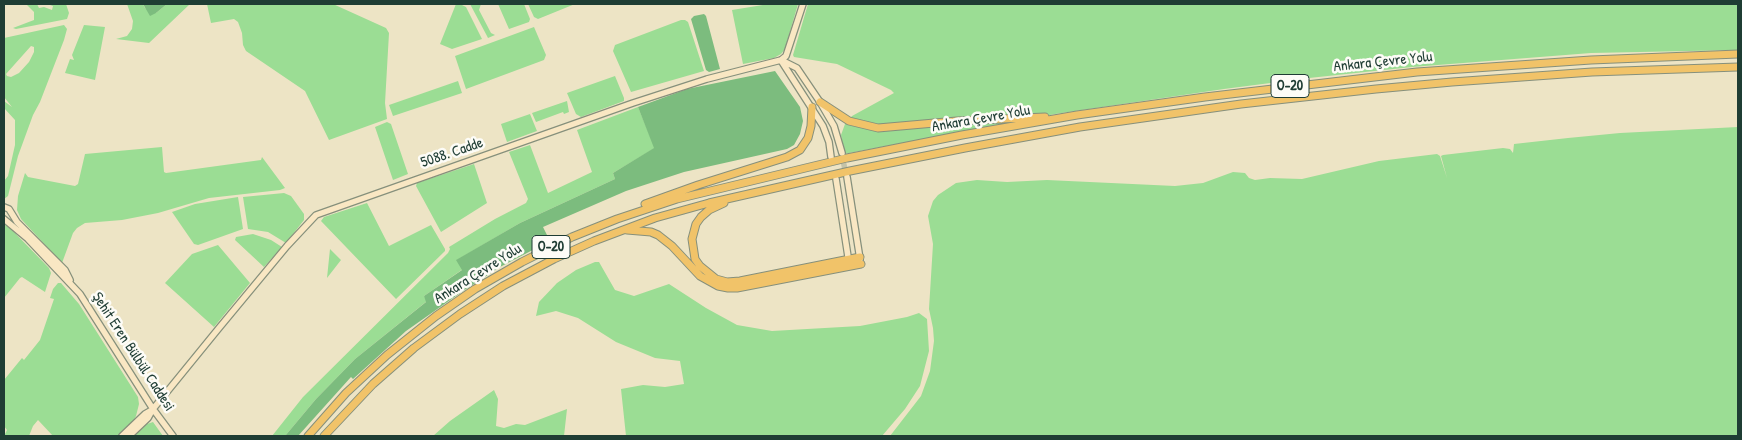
<!DOCTYPE html>
<html>
<head>
<meta charset="utf-8">
<style>
  body { margin:0 }
  #map { position:relative; width:1742px; height:440px; overflow:hidden; background:#ede4c5; font-family:"Patrick Hand",sans-serif }
  canvas { display:block }
  .frame { position:absolute; inset:0; border:5px solid #1f3d34; pointer-events:none }
</style>
</head>
<body>
<div id="map">
<canvas width="1742" height="440"></canvas>
<div class="frame"></div>
</div>
<script>
const ctx = document.querySelector('canvas').getContext('2d');
ctx.lineJoin = 'round';
function fill(path, color) {
  ctx.fillStyle = color;
  ctx.fill(path, 'evenodd');
}
function shape(rows) {
  const path = new Path2D();
  for (const r of rows) {
    path.moveTo(r[0], r[1]);
    for (let i = 2; i < r.length; i += 2) path.lineTo(r[i], r[i + 1]);
  }
  return path;
}
function stroke(path, color, width, dash) {
  ctx.strokeStyle = color;
  ctx.lineWidth = width;
  ctx.lineCap = dash ? 'butt' : 'round';
  ctx.setLineDash(dash || []);
  ctx.stroke(path);
}
function write(font, color, halo, rows, align = 'center') {
  ctx.font = font + ' "Patrick Hand",sans-serif';
  ctx.lineWidth = 5;
  ctx.setLineDash([]);
  ctx.textBaseline = 'middle';
  ctx.strokeStyle = halo;
  ctx.fillStyle = color;
  for (const [text, x, y, turn = 0] of rows) {
    ctx.save();
    ctx.translate(x, y);
    ctx.rotate((+turn || 0) * Math.PI / 180);
    ctx.textAlign = isNaN(turn) ? turn : align;
    if (halo) ctx.strokeText(text, 0, 0);
    ctx.fillText(text, 0, 0);
    ctx.restore();
  }
}
const green = shape([
  [26,4,37,4,39,8,44,7,52,10,53,6,47,4,66,4,69,13,67,19,16,29,13,28,34,20,34,12],
  [127,4,143,4,145,8,156,13,167,4,190,4,149,43,116,39,127,36,132,29,133,21],
  [207,4,333,4,386,28,389,33,385,103,387,119,329,140,305,91,246,51,243,45,242,33,238,22,234,19,211,23],
  [456,4,460,4,466,7,482,39,452,49,440,44],
  [470,4,481,4,479,10,491,33,495,35,488,38,487,36],
  [498,4,524,4,530,19,529,22,509,29],
  [528,4,575,4,538,19,534,17],
  [769,4,798,4,785,49,781,54,774,58,743,64,732,10],
  [808,4,1738,4,1738,50,1591,53,1412,67,1309,78,1224,89,1055,114,844,154,841,135,845,124,852,116,894,93,891,90,837,64,794,57,793,55],
  [681,20,685,20,688,22,704,71,631,92,613,51,615,45],
  [64,25,67,29,64,40,40,102,33,115,18,156,8,196,4,199,4,181,8,176,15,145,15,120,4,108,4,101,12,107,4,97,4,38],
  [31,46,34,47,34,52,29,62,19,73,11,77,7,76,6,74],
  [84,25,105,27,95,80,65,73,70,59,74,60,72,55],
  [534,27,546,55,544,60,466,89,455,56],
  [615,76,624,98,624,101,581,117,576,114,567,93],
  [458,81,462,93,393,116,389,105],
  [567,101,569,112,564,114,563,112,536,122,532,113],
  [638,107,655,148,613,173,615,179,520,223,457,260,463,269,424,296,427,301,355,359,316,399,285,436,272,436,303,397,448,253,450,249,449,247,495,219,526,203,528,199,509,152,530,145,548,193,592,172,577,130],
  [530,114,537,131,507,142,501,124],
  [387,122,391,124,408,174,393,180,375,127],
  [1738,127,1738,436,890,436,921,396,930,371,934,341,933,328,929,309,933,244,928,216,933,201,938,195,956,183,977,180,1007,182,1047,180,1175,186,1203,183,1233,172,1245,173,1249,178,1255,180,1270,178,1302,179,1379,161,1437,154,1440,156,1447,178,1441,156,1443,155,1503,148,1510,149,1513,153,1514,144,1568,138,1620,133],
  [162,147,164,172,166,173,261,160,262,157,285,188,280,190,209,198,158,213,122,220,85,223,77,228,73,233,62,263,21,219,17,210,18,196,25,173,28,177,75,186,78,184,85,154],
  [474,164,487,203,441,232,416,186,417,183],
  [284,193,291,196,304,214,304,220,286,243,268,232,248,229,243,197],
  [238,197,243,229,198,245,194,244,172,212,195,204],
  [367,203,389,246,431,225,445,249,445,251,396,299,321,221,324,217],
  [4,224,13,231,49,268,51,273,45,292,22,277,20,278,4,298],
  [253,234,271,240,282,247,264,267,235,240,236,237],
  [218,245,250,283,214,327,165,283,192,254],
  [330,249,341,260,327,278],
  [595,262,599,262,615,290,634,296,669,284,706,308,737,325,772,331,860,326,907,317,919,313,927,319,929,351,920,386,905,409,882,436,626,436,621,389,643,385,665,387,684,384,680,361,655,358,616,342,578,318,556,311,536,316,539,302,557,283,576,270],
  [58,283,61,283,79,304,138,397,139,404,136,416,131,425,118,436,53,436,38,420,33,426,29,436,4,436,7,430,4,426,4,380,22,358,24,360,40,340,54,299,50,298,53,289],
  [494,390,498,399,496,426,504,428,516,424,525,425,567,409,564,436,433,436,450,421],
  [153,422,163,436,134,436,147,424]
]);
const forest = shape([
  [143,4,167,4,156,13,150,16],
  [704,14,706,16,720,69,709,72,706,70,691,19,694,16],
  [775,71,800,107,803,121,800,134,794,145,787,149,684,172,626,191,543,227,550,241,500,267,463,291,406,331,353,379,351,377,298,436,285,436,316,399,355,359,426,302,424,296,462,270,456,260,520,223,615,179,613,173,654,148,638,107,687,89]
]);
const secondaryTunnel = shape([
  [842,155,846,175]
]);
const secondary = shape([
  [781,60,797,68,820,102,834,126,842,153],
  [782,62,823,126,829,142,831,157],
  [847,177,860,259],
  [836,179,849,263],
  [4,207,9,209,17,222,65,270,70,280],
  [4,219,28,239,80,294,153,409,173,436],
  [122,436,145,414,152,410],
  [129,436,148,418,153,409,219,328,287,246,316,215,633,103,707,79,781,60,786,56,803,4]
]);
const highway = shape([
  [820,102,849,121,878,128,957,121,1045,117],
  [724,203,709,210,701,217,696,224,692,239,695,259,700,266,716,279,727,282,740,281,860,257],
  [645,204,698,185,787,157,800,150,808,138,811,126,812,107],
  [627,230,651,232,658,235,672,246,700,276,718,286,728,288,737,288,861,264],
  [308,436,346,393,387,355,436,316,475,289,522,262,572,237,617,219,677,199,847,158,962,135,1077,115,1205,97,1417,72,1591,60,1738,54],
  [324,436,373,384,414,348,460,314,503,286,554,259,594,241,655,218,709,203,850,171,965,148,1080,127,1241,104,1376,89,1452,82,1592,72,1738,67]
]);
const shields = [
  [1290,86,38],
  [551,247,38]
];
const shieldNames = [
  ["O-20",1290,86],
  ["O-20",551,247]
];
const streetNames = [
  ["Ankara Çevre Yolu",1383,62,-6],
  ["Ankara Çevre Yolu",981,119,-10],
  ["5088. Cadde",452,153,-19],
  ["Ankara Çevre Yolu",478,274,-32],
  ["Şehit Eren Bülbül Caddesi",133,352,57]
];
fill(green, '#9bdd94');
fill(forest, '#7cbc7e');
stroke(secondaryTunnel, '#c4c3a8', 5.5, [5.5, 3]);
stroke(secondary, '#86907c', 8);
stroke(highway, '#86907c', 9);
stroke(secondary, '#f9e7c3', 5.5);
stroke(highway, '#f1c369', 7);
for (const [x, y, w] of shields) {
  const box = new Path2D();
  box.roundRect(x - w / 2, y - 11.5, w, 23, 4);
  ctx.fillStyle = '#fdfcf7';
  ctx.fill(box);
  stroke(box, '#1f3d34', 1);
}
write('bold 14px', '#1f3d34', null, shieldNames);
write('15px', '#1f3d34', '#fdfcf7', streetNames);
</script>
</body>
</html>
